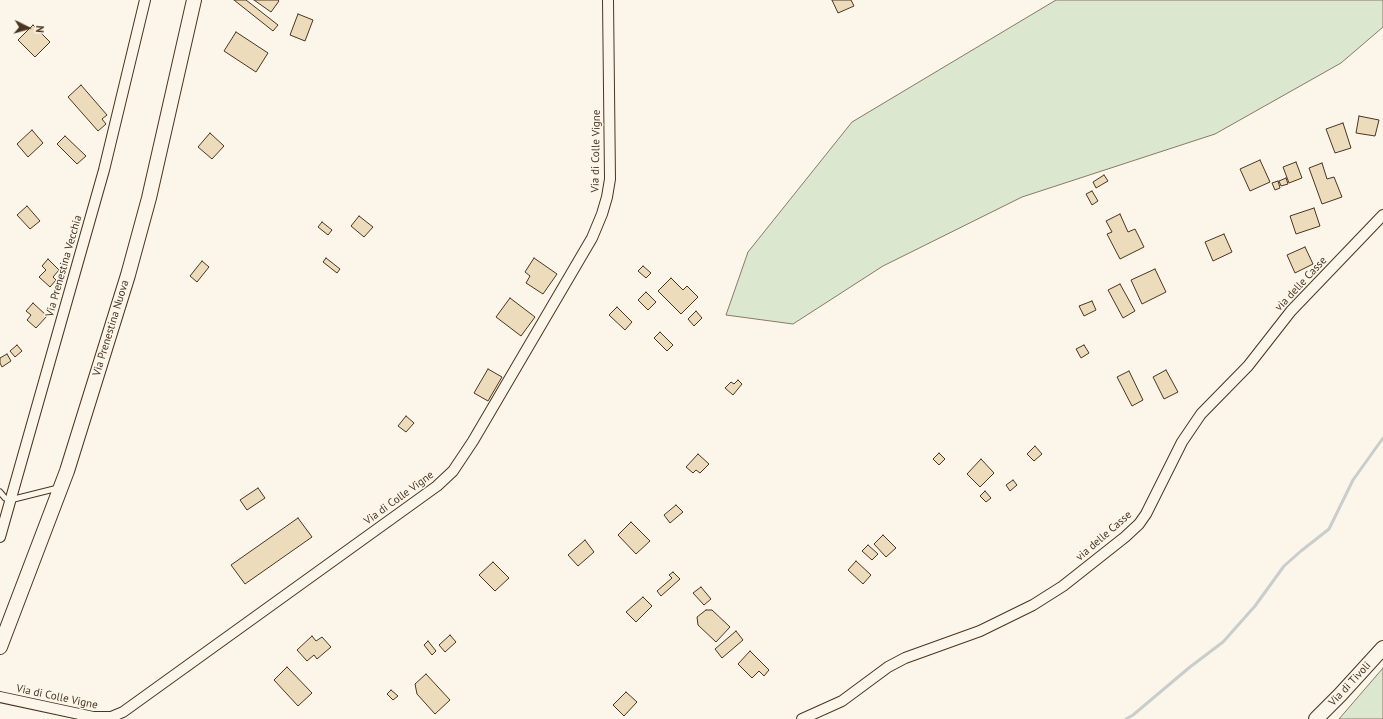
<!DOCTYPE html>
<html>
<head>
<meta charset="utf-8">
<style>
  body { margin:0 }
  #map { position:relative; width:1383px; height:719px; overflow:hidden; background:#fbf6e9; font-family:"PT Sans",sans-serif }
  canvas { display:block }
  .north { position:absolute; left:8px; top:8px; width:40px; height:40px; -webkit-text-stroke:3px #fbf6e9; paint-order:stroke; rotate:95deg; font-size:11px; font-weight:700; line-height:16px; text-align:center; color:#4a3520 }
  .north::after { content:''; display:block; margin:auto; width:14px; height:18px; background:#4a3520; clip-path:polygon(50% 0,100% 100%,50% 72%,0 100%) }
</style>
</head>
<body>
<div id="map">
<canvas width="1383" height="719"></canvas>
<div class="north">N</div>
</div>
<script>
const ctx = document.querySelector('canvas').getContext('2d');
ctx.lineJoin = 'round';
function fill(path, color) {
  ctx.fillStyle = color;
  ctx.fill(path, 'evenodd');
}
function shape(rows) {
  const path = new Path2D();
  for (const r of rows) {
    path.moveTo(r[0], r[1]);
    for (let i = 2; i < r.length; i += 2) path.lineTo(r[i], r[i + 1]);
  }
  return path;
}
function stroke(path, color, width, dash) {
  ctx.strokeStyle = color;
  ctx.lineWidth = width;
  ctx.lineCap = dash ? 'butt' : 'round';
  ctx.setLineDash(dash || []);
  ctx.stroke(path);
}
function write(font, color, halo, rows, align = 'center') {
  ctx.font = font + ' "PT Sans",sans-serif';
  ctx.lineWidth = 3;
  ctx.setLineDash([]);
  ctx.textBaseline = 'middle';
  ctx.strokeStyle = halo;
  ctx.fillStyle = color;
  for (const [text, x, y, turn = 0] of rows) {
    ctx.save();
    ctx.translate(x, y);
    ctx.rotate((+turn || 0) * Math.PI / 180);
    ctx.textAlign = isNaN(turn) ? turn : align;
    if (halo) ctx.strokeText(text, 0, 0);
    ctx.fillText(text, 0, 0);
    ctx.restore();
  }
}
const green = shape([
  [1056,0,1383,0,1383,27,1341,63,1215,134,1022,197,883,266,793,324,726,315,748,252,852,122,1056,0],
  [1383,668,1383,719,1339,719,1383,668]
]);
const stream = shape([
  [1126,719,1133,715,1190,667,1223,642,1255,606,1284,566,1301,551,1329,529,1353,480,1383,438]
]);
const building = shape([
  [234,0,246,0,278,25,273,31,234,0],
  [254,0,278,0,279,1,271,12,254,0],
  [832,0,851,0,854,6,838,13,832,0],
  [298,14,313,20,305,41,290,35,298,14],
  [33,25,50,42,35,57,18,40,33,25],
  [236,32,268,53,256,72,224,51,236,32],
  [81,85,107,115,102,119,106,124,98,131,68,97,81,85],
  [1359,116,1379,120,1375,136,1356,133,1359,116],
  [1343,123,1351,148,1335,153,1326,129,1343,123],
  [32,130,43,143,28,157,17,144,32,130],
  [210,133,224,146,212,159,198,147,210,133],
  [65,136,86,156,77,164,57,144,65,136],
  [1260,160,1270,182,1250,191,1240,169,1260,160],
  [1296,162,1302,178,1289,183,1283,167,1296,162],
  [1322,163,1327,179,1334,177,1342,197,1322,204,1309,168,1322,163],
  [1104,175,1108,181,1096,188,1093,182,1104,175],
  [1286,178,1288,184,1281,186,1279,181,1286,178],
  [1278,181,1280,188,1275,190,1272,183,1278,181],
  [1092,191,1098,201,1092,205,1086,194,1092,191],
  [27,206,40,221,30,229,17,215,27,206],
  [1314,208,1320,226,1296,234,1290,216,1314,208],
  [1120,214,1128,232,1135,229,1144,247,1120,259,1107,234,1112,232,1106,221,1120,214],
  [359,216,373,227,364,237,351,226,359,216],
  [322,222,332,230,328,235,318,227,322,222],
  [1224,234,1232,252,1213,261,1205,242,1224,234],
  [1305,247,1313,264,1295,273,1287,255,1305,247],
  [326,258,340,269,337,273,323,262,326,258],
  [534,258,557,274,543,294,526,283,530,276,525,272,534,258],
  [48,259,59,270,53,277,56,280,50,287,39,277,46,270,42,266,48,259],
  [202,261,209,267,197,282,190,276,202,261],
  [643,266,651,273,646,278,638,271,643,266],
  [1155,269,1166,292,1142,304,1131,280,1155,269],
  [671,278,683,290,687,286,698,297,681,314,658,291,671,278],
  [1120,284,1135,311,1123,318,1108,290,1120,284],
  [646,292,656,302,648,310,638,300,646,292],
  [510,298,535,317,521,336,496,317,510,298],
  [1092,301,1096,310,1084,316,1079,306,1092,301],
  [33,303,47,316,36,328,27,320,31,315,26,311,33,303],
  [617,307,632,322,625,330,609,315,617,307],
  [696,311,702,318,694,326,688,319,696,311],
  [660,332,673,345,667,351,654,338,660,332],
  [17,345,22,351,15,357,10,351,17,345],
  [1084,345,1089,353,1081,358,1076,349,1084,345],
  [7,354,11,361,2,367,0,363,0,358,7,354],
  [488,369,502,377,488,401,474,393,488,369],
  [1166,370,1178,392,1164,399,1153,377,1166,370],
  [1129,371,1143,400,1132,406,1117,377,1129,371],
  [738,380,742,384,733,395,725,388,731,382,734,384,738,380],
  [406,416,414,423,406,432,398,426,406,416],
  [1035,446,1042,454,1034,461,1027,454,1035,446],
  [939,453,945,459,939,465,933,459,939,453],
  [698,454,709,464,700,473,696,470,693,473,686,467,698,454],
  [981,459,994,473,980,487,967,474,981,459],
  [1013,480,1017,485,1010,491,1006,485,1013,480],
  [258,488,265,498,247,510,240,500,258,488],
  [985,491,991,498,986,502,980,496,985,491],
  [676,505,683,512,670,523,664,515,676,505],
  [298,518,312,537,245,584,231,565,298,518],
  [631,522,650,541,636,554,618,535,631,522],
  [883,535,896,548,886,557,874,544,883,535],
  [585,540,594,552,578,566,568,555,585,540],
  [868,545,878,554,872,560,862,551,868,545],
  [856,561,871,575,863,584,848,570,856,561],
  [493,562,509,578,495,591,479,575,493,562],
  [673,572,680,579,661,596,657,591,672,578,669,575,673,572],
  [701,587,711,599,704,605,693,593,701,587],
  [643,597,652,606,636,622,626,612,643,597],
  [706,610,712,610,730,627,716,642,698,625,697,617,706,610],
  [736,631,743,640,722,658,715,649,736,631],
  [450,635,456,642,445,652,439,645,450,635],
  [312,636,316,641,322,637,331,647,317,659,314,655,307,661,297,650,312,636],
  [428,641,436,651,432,655,424,645,428,641],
  [750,651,769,670,764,676,759,671,752,678,738,664,750,651],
  [287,667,312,693,298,706,274,680,287,667],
  [426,674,450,700,435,714,417,694,415,684,426,674],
  [391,690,398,696,393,700,387,694,391,690],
  [626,692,637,702,624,716,613,705,626,692]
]);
const service = shape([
  [0,492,5,498,10,500,58,488]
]);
const minor = shape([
  [0,537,104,170,145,0],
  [0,697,93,717,111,717,123,712,437,486,453,471,473,441,592,238,602,214,607,197,610,179,608,0],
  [802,719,842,701,888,667,905,658,980,631,1033,605,1063,586,1125,537,1139,524,1146,514,1182,442,1201,414,1248,366,1291,311,1383,215]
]);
const secondary = shape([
  [0,647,67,471,128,275,149,198,194,0],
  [1316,719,1340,695,1383,648]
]);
const streetNames = [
  ["Via di Colle Vigne",596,151,-89],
  ["Via Prenestina Vecchia",64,266,-74],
  ["via delle Casse",1301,284,-47],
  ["Via Prenestina Nuova",111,328,-73],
  ["Via di Colle Vigne",399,498,-36],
  ["via delle Casse",1104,536,-41],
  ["Via di Tivoli",1350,684,-47],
  ["Via di Colle Vigne",57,697,12]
];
fill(green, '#dce7d0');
stroke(green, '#887966', 1);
stroke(stream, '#c9cecd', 3);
fill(building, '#ecdcbc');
stroke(building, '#4a3520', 1);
stroke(service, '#4a3520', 7);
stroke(minor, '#4a3520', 12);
stroke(secondary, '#4a3520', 16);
stroke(service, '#fbf6e9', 5);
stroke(minor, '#fbf6e9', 10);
stroke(secondary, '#fbf6e9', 14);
write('11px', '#4a3520', '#fbf6e9', streetNames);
</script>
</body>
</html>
